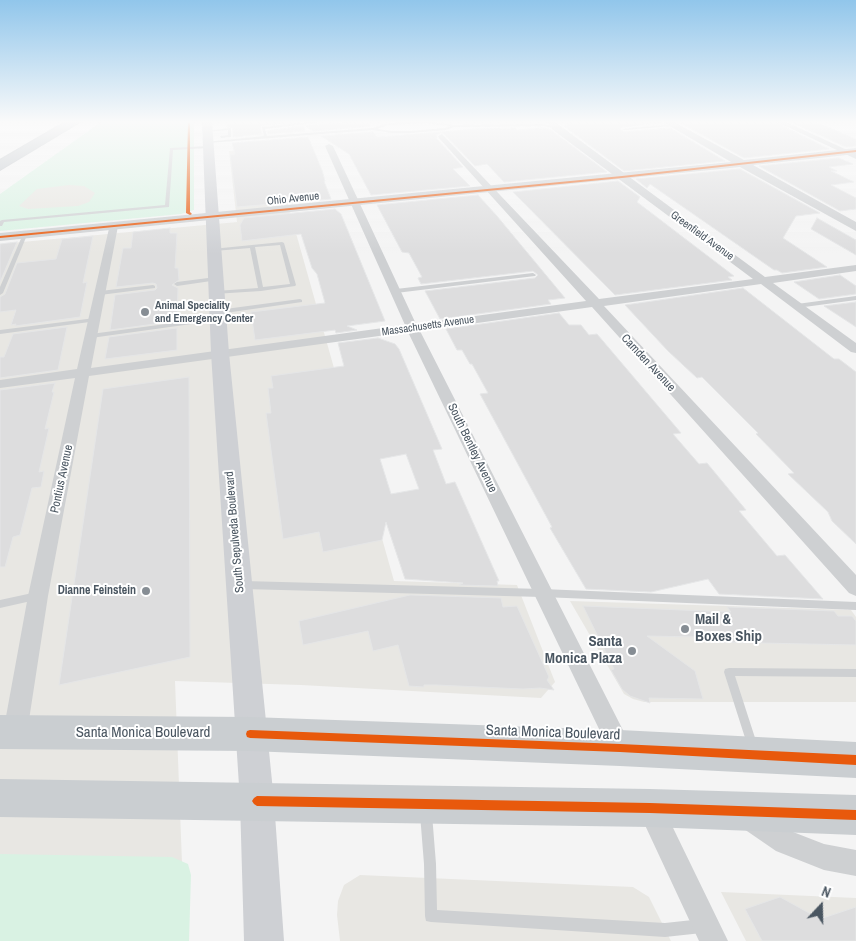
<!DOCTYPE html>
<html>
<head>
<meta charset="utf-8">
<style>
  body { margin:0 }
  #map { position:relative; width:856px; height:941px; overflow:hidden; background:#f4f4f4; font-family:"Archivo Narrow",sans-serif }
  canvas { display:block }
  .north { position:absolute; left:796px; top:881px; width:50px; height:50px; -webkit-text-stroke:4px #fff; paint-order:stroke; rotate:21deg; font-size:14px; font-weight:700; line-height:20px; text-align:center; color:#4a5661 }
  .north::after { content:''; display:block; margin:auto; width:18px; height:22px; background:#4a5661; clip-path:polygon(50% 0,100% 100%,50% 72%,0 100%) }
</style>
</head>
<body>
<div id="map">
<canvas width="856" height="941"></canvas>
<div class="north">N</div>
</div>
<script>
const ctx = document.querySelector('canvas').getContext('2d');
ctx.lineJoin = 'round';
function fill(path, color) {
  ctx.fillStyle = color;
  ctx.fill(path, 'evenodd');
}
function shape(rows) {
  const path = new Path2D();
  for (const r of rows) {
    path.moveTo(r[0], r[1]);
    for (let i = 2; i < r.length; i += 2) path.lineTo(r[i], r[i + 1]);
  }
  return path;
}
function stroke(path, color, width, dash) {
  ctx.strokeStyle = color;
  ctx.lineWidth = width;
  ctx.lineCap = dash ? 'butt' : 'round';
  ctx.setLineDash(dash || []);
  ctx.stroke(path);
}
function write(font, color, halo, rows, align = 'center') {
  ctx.font = font + ' "Archivo Narrow",sans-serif';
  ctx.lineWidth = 4;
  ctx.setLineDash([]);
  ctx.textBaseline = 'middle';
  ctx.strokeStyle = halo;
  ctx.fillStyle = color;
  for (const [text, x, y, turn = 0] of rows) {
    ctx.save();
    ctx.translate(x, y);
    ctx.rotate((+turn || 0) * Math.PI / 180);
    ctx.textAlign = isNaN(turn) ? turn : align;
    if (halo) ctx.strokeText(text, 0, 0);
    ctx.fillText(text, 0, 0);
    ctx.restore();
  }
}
const commercial = shape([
  [272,148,394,581,517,585,555,682,541,698,301,685,175,681,185,941,0,941,0,244,237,222,229,151],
  [570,601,851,610,856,617,856,702,644,702,633,699,624,694],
  [360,875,633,887,649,897,671,941,340,941,337,915,338,901,344,885],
  [721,892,856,898,856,941,746,941]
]);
const green = shape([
  [101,122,194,122,194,210,181,214,0,231,0,194],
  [0,854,172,857,188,864,191,875,189,941,0,941]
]);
const sand = shape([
  [69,185,84,186,95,193,89,202,78,206,28,209,19,206,37,189]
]);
const building = shape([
  [227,122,283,122,284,123,262,125,260,127,262,134,233,137,233,128,227,127,227,122],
  [353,122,367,122,370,126,313,131,306,126,353,122],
  [565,122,661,122,622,127,620,129,624,132,670,128,725,161,624,171,564,126,570,126,565,122],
  [679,122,775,122,829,149,744,158,679,122],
  [791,122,815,122,856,139,856,146,846,147,791,122],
  [303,126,305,131,268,134,267,131,303,126],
  [515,128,517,130,544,128,551,130,607,172,504,182,487,164,475,166,442,132,478,129,515,128],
  [373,132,377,137,442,132,436,135,437,139,463,167,453,169,470,186,371,195,349,154,321,136,373,132],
  [308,137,322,170,325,181,324,181,331,199,237,207,230,155,235,154,232,143,308,137],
  [839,158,853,164,829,167,837,171,831,171,854,182,831,185,856,198,856,209,840,211,759,166,839,158],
  [740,169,820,213,796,216,783,238,827,267,782,273,777,270,774,270,650,184,647,188,636,179,740,169],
  [618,181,640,197,637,202,734,276,728,277,732,280,615,295,513,192,618,181],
  [478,195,497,216,565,298,548,300,551,304,440,319,425,291,535,278,538,275,533,271,421,284,418,278,422,277,409,253,402,252,377,205,478,195],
  [335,209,341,214,385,321,347,326,357,330,336,333,335,330,255,340,251,312,325,303,317,274,312,268,301,234,242,241,240,225,244,218,335,209],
  [817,218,856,240,856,255,811,229,817,218],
  [170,228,170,233,177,233,175,268,178,268,179,280,172,285,178,288,177,321,110,330,115,295,155,290,157,288,156,284,153,283,116,287,123,248,131,248,133,232,170,228],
  [93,236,83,283,87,282,80,317,15,326,16,324,11,325,16,310,0,312,0,297,5,294,17,263,56,259,62,239,93,236],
  [17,242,0,282,0,244,17,242],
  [840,275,856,286,856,294,819,299,794,282,840,275],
  [743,288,834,359,839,359,856,372,856,544,832,521,828,512,788,474,794,473,756,434,758,433,702,377,697,378,668,351,625,305,743,288],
  [856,302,856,327,824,306,856,302],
  [559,313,569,325,581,325,589,335,597,334,603,341,681,433,673,434,699,464,707,463,746,510,739,511,777,556,785,555,823,599,719,594,708,579,651,592,586,589,550,528,552,527,480,394,488,393,472,364,470,364,462,350,457,350,446,329,559,313],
  [67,327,58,370,0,378,0,357,4,357,13,334,67,327],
  [177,328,177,350,105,359,109,337,177,328],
  [378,338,395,344,399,349,442,449,433,450,446,484,455,482,499,581,497,581,498,586,459,585,463,583,405,579,386,522,382,540,323,552,319,532,283,539,266,413,271,413,268,388,273,388,271,376,344,366,338,343,378,338],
  [406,454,419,489,391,494,380,459,406,454],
  [189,377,190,657,59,685,103,389,189,377],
  [55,383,52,392,54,392,45,429,49,428,39,472,44,471,41,487,32,488,20,535,13,537,5,567,0,567,0,390,55,383],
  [410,595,501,598,503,607,517,606,549,677,547,680,554,690,540,688,523,689,437,685,424,685,424,687,409,686,398,645,373,651,368,631,303,645,299,621,410,595],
  [583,606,731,612,727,607,834,611,838,616,852,616,856,621,856,645,711,642,710,639,702,637,647,636,695,671,703,699,649,698,650,703,630,696,622,689,611,670,614,669,583,606],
  [780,897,820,919,856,907,856,941,762,941,745,909,780,897]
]);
const service = shape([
  [308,122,321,122,265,129,267,136,373,128,388,123,401,122,434,122,454,125,544,124,558,128,556,129,544,126,454,127,446,130,411,133,391,133,373,130,208,143,206,142,264,136,262,127,308,122],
  [425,123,450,126,445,128,411,131,391,131,377,129,388,125,425,123],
  [673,124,672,126,624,130,622,129,673,124],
  [231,128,231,137,221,138,220,136,228,135,228,130,208,132,206,131,231,128],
  [208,146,209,148,173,150,169,207,4,222,2,226,0,226,0,221,2,220,165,205,170,148,208,146],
  [23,234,27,235,3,293,0,295,0,287,23,234],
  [282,242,284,243,296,285,295,286,261,291,214,294,214,292,216,291,258,288,250,248,214,251,212,250,212,249,282,242],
  [280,245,290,284,263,287,255,247,280,245],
  [533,273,536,275,535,276,396,293,393,291,396,289,533,273],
  [216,277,219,279,218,280,177,286,174,284,177,282,216,277],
  [153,285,155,286,155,288,100,295,97,293,100,291,153,285],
  [856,296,856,300,797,308,794,306,797,304,856,296],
  [300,299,302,300,302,302,218,314,215,312,218,310,300,299],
  [218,317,220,318,220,320,91,338,88,336,91,334,218,317],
  [95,318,97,319,97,321,0,334,0,330,95,318],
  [244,581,542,589,856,602,856,610,542,597,244,589,241,587,240,585,241,583,244,581],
  [37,592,40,593,42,596,40,599,0,608,0,600,37,592],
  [729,668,856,669,856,677,735,676,757,744,756,748,752,749,748,748,747,744,724,672,725,669,729,668],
  [426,808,430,810,432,814,436,864,437,910,665,923,702,919,707,921,709,926,707,931,702,933,665,937,431,922,426,921,425,916,424,864,420,814,422,810,426,808]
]);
const minor = shape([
  [548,122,555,122,765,277,856,265,856,271,773,283,856,343,856,353,851,352,761,284,604,306,856,575,856,596,849,593,592,307,420,331,628,740,632,748,628,756,620,759,612,756,408,332,89,376,48,596,27,733,23,741,15,744,7,741,3,733,28,596,75,378,0,388,0,380,77,369,110,224,116,224,118,226,91,368,405,325,325,146,329,144,333,146,416,324,586,301,439,138,438,136,442,134,599,299,753,279,553,130,548,122],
  [777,122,786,122,856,154,856,159,777,122],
  [650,795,659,799,728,941,699,941,637,808,641,799,650,795],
  [753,807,762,811,793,832,824,844,856,850,856,876,824,870,776,851,744,829,740,820,744,811,753,807]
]);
const tertiary = shape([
  [663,122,674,122,744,160,856,148,856,154,753,165,856,222,856,231,740,167,0,241,0,233,731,162,663,122]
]);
const secondary = shape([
  [202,122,212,122,229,353,274,801,284,941,244,941,240,801,211,353,202,122]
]);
const primary = shape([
  [0,715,250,717,620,730,856,742,856,778,620,766,250,751,0,749,0,715],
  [0,779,650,789,856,795,856,835,650,827,0,817,0,779]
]);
const motorway = shape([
  [65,122,80,122,0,170,0,160,65,122]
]);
const cycleway = shape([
  [188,122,190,122,190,212,192,214,190,215,186,213,188,122],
  [856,150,856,152,622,178,0,238,0,236,622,176,856,150],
  [250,730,620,744,856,755,856,765,620,752,250,738,247,737,246,734,247,731,250,730],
  [257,796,650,803,856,810,856,820,650,813,257,806,254,804,252,801,254,798,257,796]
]);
const markers = [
  [145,312,5,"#868d94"],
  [146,591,5,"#868d94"],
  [685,629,5,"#868d94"],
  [632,651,5,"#868d94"]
];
const farStreetnames = [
  ["Ohio Avenue",293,199,-6],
  ["Greenfield Avenue",702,236,36],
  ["Massachusetts Avenue",428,326,-8]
];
const farPoinames = [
  ["Animal Speciality",155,306],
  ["and Emergency Center",155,319]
];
const streetNames = [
  ["Camden Avenue",648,363,47],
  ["South Bentley Avenue",472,448,64],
  ["Pontius Avenue",62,479,-78],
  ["South Sepulveda Boulevard",235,532,-95]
];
const poiNames = [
  ["Dianne Feinstein",136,591]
];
const nearPoinames = [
  ["Mail &",695,620],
  ["Boxes Ship",695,637],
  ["Santa",622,642,"right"],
  ["Monica Plaza",622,659,"right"]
];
const nearStreetnames = [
  ["Santa Monica Boulevard",143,733],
  ["Santa Monica Boulevard",553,733,2]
];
fill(commercial, '#e8e7e3');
fill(green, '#d9f2e3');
fill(sand, '#e7e6e1');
fill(building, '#ddddde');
stroke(building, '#e5e6e7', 1);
stroke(motorway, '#b9bec3', 2);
fill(service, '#ced0d2');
fill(minor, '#ced0d2');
fill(tertiary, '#ced0d2');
fill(secondary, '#ced0d4');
fill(primary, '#caced1');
fill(motorway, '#bec4c9');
fill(cycleway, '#e8590c');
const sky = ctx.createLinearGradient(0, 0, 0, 254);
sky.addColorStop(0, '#91c6eb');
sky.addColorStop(0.48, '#fafafa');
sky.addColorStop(1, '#fafafa00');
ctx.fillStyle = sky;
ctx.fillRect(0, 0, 856, 254);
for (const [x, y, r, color] of markers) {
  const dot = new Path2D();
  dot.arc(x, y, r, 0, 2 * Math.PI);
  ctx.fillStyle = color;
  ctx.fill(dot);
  stroke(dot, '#fff', 2);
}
write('11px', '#4a5661', '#fff', farStreetnames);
write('bold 11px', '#4a5661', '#fff', farPoinames, 'left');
write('12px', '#4a5661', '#fff', streetNames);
write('bold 12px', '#4a5661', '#fff', poiNames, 'right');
write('bold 15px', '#4a5661', '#fff', nearPoinames, 'left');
write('15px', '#4a5661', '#fff', nearStreetnames);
</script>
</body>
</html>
